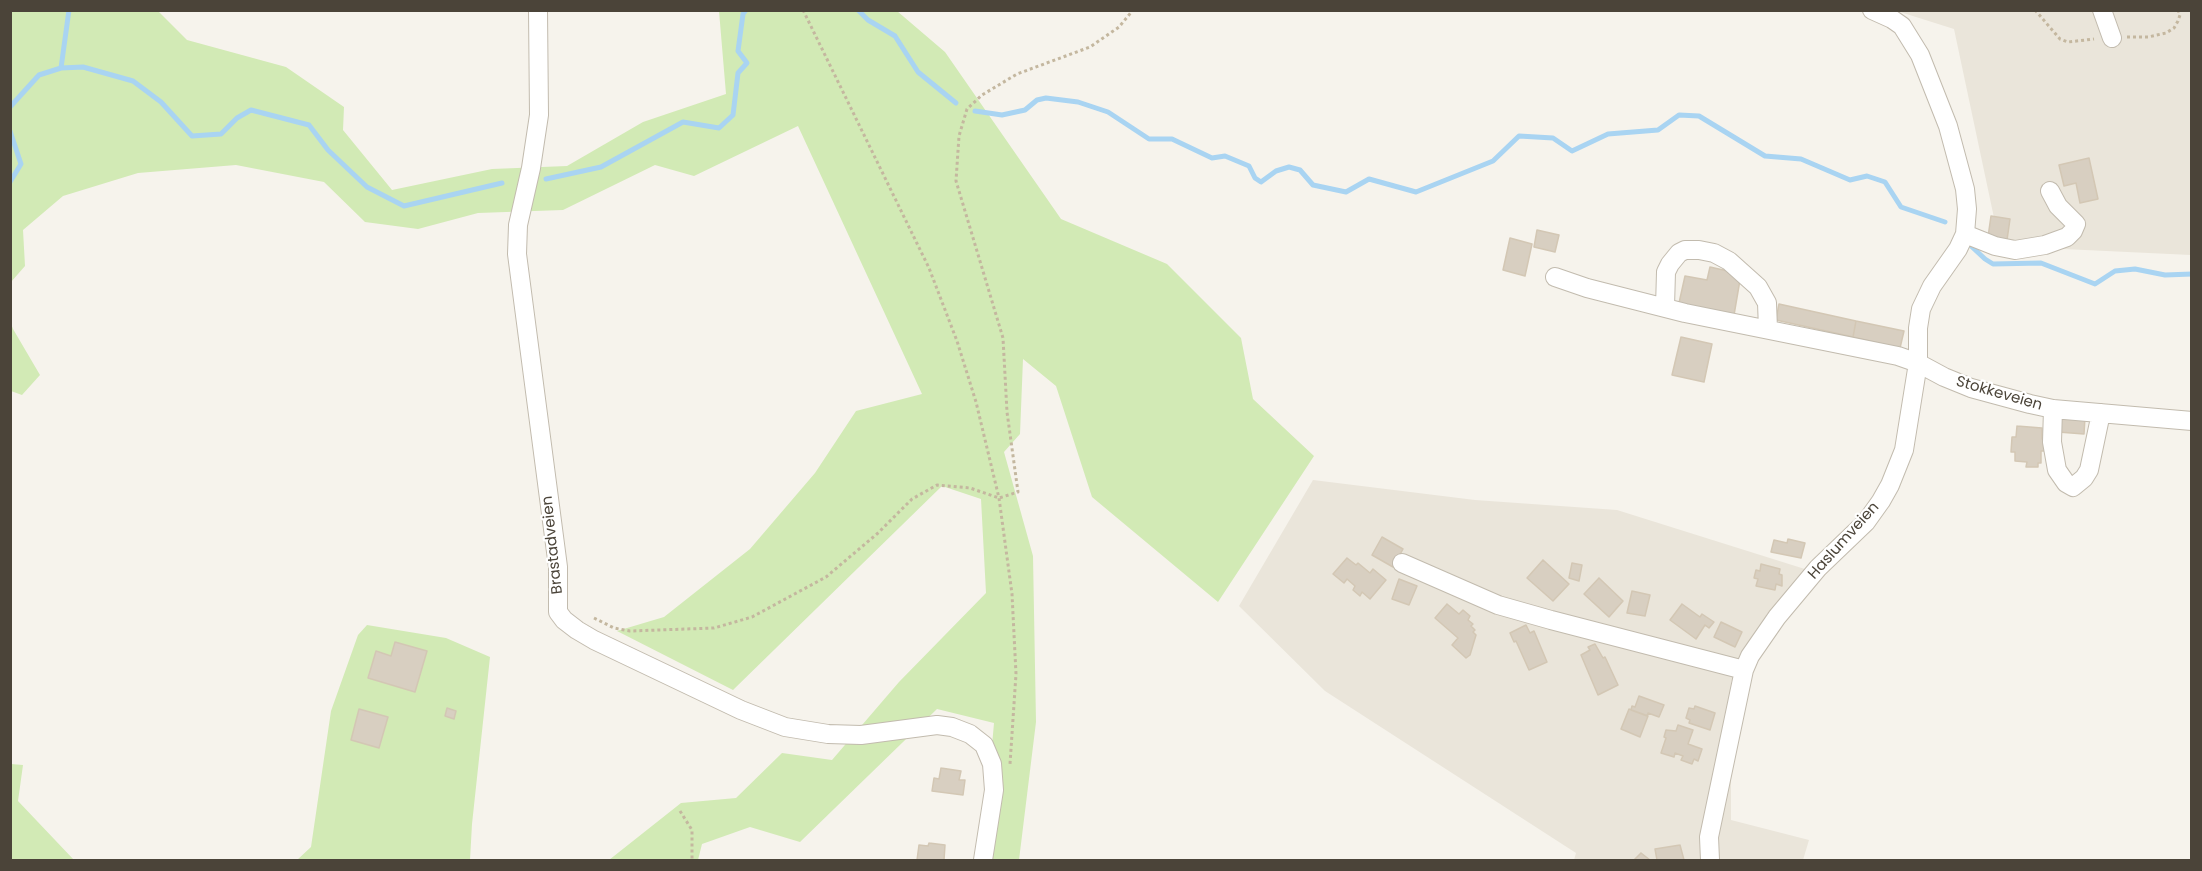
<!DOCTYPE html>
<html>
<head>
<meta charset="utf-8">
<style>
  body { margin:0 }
  #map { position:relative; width:2202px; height:871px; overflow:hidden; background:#f6f3ec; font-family:Poppins,sans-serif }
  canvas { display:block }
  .frame { position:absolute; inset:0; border:12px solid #4b4439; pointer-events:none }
</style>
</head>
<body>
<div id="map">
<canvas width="2202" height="871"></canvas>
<div class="frame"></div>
</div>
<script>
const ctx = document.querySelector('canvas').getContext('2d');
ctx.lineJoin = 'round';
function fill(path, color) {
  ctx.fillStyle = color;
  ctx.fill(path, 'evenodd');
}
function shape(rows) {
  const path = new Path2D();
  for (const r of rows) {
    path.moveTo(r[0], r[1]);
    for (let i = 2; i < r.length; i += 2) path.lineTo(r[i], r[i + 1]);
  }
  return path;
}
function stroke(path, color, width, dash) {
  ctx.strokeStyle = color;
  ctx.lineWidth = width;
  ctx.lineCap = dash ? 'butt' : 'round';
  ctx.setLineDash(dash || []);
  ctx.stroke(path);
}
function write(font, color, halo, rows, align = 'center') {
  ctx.font = font + ' Poppins,sans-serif';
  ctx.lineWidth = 4.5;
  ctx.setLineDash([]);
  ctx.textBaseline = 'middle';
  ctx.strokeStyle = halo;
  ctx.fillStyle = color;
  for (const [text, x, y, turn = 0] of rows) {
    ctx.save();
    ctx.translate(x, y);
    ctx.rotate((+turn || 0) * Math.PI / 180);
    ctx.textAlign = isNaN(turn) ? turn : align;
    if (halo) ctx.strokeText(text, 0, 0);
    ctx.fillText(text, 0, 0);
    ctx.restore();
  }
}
const residential = shape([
  [1897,11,2191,11,2191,255,2000,246,1954,29],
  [1313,480,1475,500,1617,510,1808,570,1767,614,1731,682,1731,820,1809,840,1803,860,1574,860,1576,853,1325,691,1239,606]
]);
const green = shape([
  [11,11,158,11,187,40,286,67,344,107,343,130,392,190,492,169,567,166,643,122,726,94,719,11,897,11,945,52,1061,219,1167,264,1241,338,1253,399,1314,456,1218,602,1092,497,1056,386,1023,359,1020,434,1004,452,1033,556,1036,722,1019,860,982,860,994,723,937,709,800,842,750,827,702,844,698,860,609,860,681,803,736,798,782,753,832,760,899,682,986,593,981,499,942,486,733,690,617,631,664,617,750,549,815,473,856,411,922,394,798,126,694,176,655,165,563,210,478,213,418,229,365,222,324,182,236,165,138,173,63,196,23,230,25,266,11,282],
  [10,321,13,329,40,375,22,395,11,391],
  [367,625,446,638,490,657,472,824,470,860,297,860,311,847,331,711,358,635],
  [11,764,23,765,18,801,74,860,11,860]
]);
const stream = shape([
  [858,10,868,20,895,36,918,72,956,103],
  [61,68,69,10],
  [10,107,39,75,61,68,83,67,133,81,161,102,192,136,221,134,237,118,251,110,309,125,328,150,367,187,404,206,502,183],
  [975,111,1002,115,1025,110,1037,100,1046,98,1078,102,1108,112,1149,139,1172,139,1212,158,1225,156,1249,166,1255,178,1261,182,1276,171,1289,167,1300,170,1313,185,1346,192,1369,179,1416,192,1493,161,1519,136,1553,138,1572,151,1608,134,1658,130,1679,115,1699,116,1765,156,1801,159,1850,180,1867,176,1885,182,1901,207,1945,222],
  [10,131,21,164,10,182],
  [546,179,601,167,683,122,719,128,733,115,738,73,747,63,738,51,743,14,746,10],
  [1970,245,1985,259,1993,264,2041,263,2095,284,2115,271,2135,269,2165,275,2192,274]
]);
const building = shape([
  [2089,158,2098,199,2080,203,2076,183,2064,186,2059,165,2089,158],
  [1991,216,2010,219,2007,240,1988,237,1991,216],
  [1537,230,1559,235,1555,252,1534,247,1537,230],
  [1510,238,1532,244,1525,276,1503,270,1510,238],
  [1710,267,1741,274,1734,315,1679,303,1685,276,1707,280,1710,267],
  [1779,304,1856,321,1853,337,1776,320,1779,304],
  [1856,321,1904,331,1900,348,1853,337,1856,321],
  [1681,337,1712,344,1704,382,1672,375,1681,337],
  [2059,415,2085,417,2084,434,2058,432,2059,415],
  [2017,426,2042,428,2042,439,2046,440,2045,451,2041,451,2041,463,2038,463,2038,467,2026,467,2027,462,2015,461,2015,452,2011,452,2012,437,2016,437,2017,426],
  [1382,537,1403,549,1393,567,1372,555,1382,537],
  [1788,539,1805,543,1801,558,1771,552,1774,540,1787,543,1788,539],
  [1347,558,1356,565,1358,563,1370,573,1373,569,1386,580,1370,599,1362,592,1360,596,1353,590,1355,586,1347,579,1344,583,1333,574,1347,558],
  [1543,560,1569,584,1553,601,1527,578,1543,560],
  [1572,563,1582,565,1579,581,1569,578,1572,563],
  [1761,564,1780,569,1779,574,1782,575,1782,586,1776,584,1775,590,1756,586,1758,579,1754,578,1756,570,1760,571,1761,564],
  [1599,578,1623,601,1609,617,1584,594,1599,578],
  [1399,579,1417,586,1409,605,1392,599,1399,579],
  [1632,591,1650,595,1645,616,1627,613,1632,591],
  [1447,604,1459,614,1463,610,1470,616,1468,620,1473,624,1471,626,1475,630,1473,632,1476,635,1470,655,1466,658,1452,645,1458,638,1435,618,1447,604],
  [1682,604,1700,617,1702,614,1714,622,1709,628,1705,625,1696,639,1670,620,1682,604],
  [1721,622,1742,632,1735,647,1714,637,1721,622],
  [1526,625,1530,633,1534,631,1547,662,1529,670,1516,641,1514,642,1510,633,1526,625],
  [395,642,427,651,415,692,368,678,376,651,391,656,395,642],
  [1595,644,1603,658,1605,657,1618,685,1598,695,1581,655,1590,650,1588,647,1595,644],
  [1639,696,1664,705,1659,717,1648,713,1647,716,1631,710,1632,706,1635,707,1639,696],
  [1695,706,1715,713,1710,730,1689,723,1690,720,1686,718,1689,708,1694,709,1695,706],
  [447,708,456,711,454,719,445,716,447,708],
  [359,709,388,717,379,748,351,740,359,709],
  [1629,709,1648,716,1640,737,1621,729,1629,709],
  [1678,725,1693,730,1688,744,1702,749,1698,761,1694,759,1692,764,1681,760,1683,756,1675,753,1674,757,1661,753,1666,738,1664,737,1666,730,1676,731,1678,725],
  [941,768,961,771,959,780,965,780,963,795,932,791,934,778,939,779,941,768],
  [929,843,945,845,944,860,917,860,919,845,928,846,929,843],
  [1680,845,1684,860,1657,860,1655,849,1680,845],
  [1641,853,1650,860,1634,860,1641,853]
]);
const path = shape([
  [803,10,929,268,957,341,976,402,999,498,1012,594,1016,674,1010,764],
  [2035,10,2060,39,2068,42,2094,39],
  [2127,37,2148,37,2166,33,2174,28,2178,21,2180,15,2178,10],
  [594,618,614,628,630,631,714,628,752,617,826,577,878,533,912,499,937,485,970,488,999,498,1018,492,1007,412,1003,338,956,181,959,136,967,109,982,95,1017,74,1090,47,1119,27,1133,10],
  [680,811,692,830,692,860]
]);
const minor = shape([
  [538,10,539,115,531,168,518,225,517,254,558,567,558,612,564,620,577,630,594,640,741,710,785,727,828,734,861,735,937,725,952,727,970,734,984,745,992,764,994,790,983,860],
  [1872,10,1892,19,1902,26,1920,55,1948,126,1965,189,1967,209,1965,234,1958,249,1932,286,1921,309,1918,328,1918,363,1944,377,1971,388,2030,404,2053,409,2192,421],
  [2102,10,2112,38],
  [1965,234,1995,246,2015,250,2045,245,2067,237,2073,231,2076,224,2058,206,2050,191],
  [1555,277,1587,288,1685,313,1898,356,1918,363,1904,450,1890,485,1881,501,1866,522,1818,568,1777,617,1750,656,1744,670,1709,837,1710,860],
  [1665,307,1666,272,1670,264,1679,253,1685,250,1699,250,1714,253,1729,261,1758,287,1767,303,1768,329],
  [2053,409,2052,442,2057,470,2066,483,2073,487,2084,478,2089,470,2101,413],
  [1402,563,1498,605,1551,620,1744,670]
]);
const streetNames = [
  ["Stokkeveien",1999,394,16],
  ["Haslumveien",1844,541,-48],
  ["Brastadveien",553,545,-96]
];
fill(residential, '#eae5da');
fill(green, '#d2eab5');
stroke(stream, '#a9d4f2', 5);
fill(building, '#d8cfc1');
stroke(building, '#d3c7b4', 1.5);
stroke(minor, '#c2bbae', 20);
stroke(path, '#c4b79f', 3, [3, 3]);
stroke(minor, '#fff', 18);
write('15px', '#4b4439', '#fff', streetNames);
</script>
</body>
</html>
